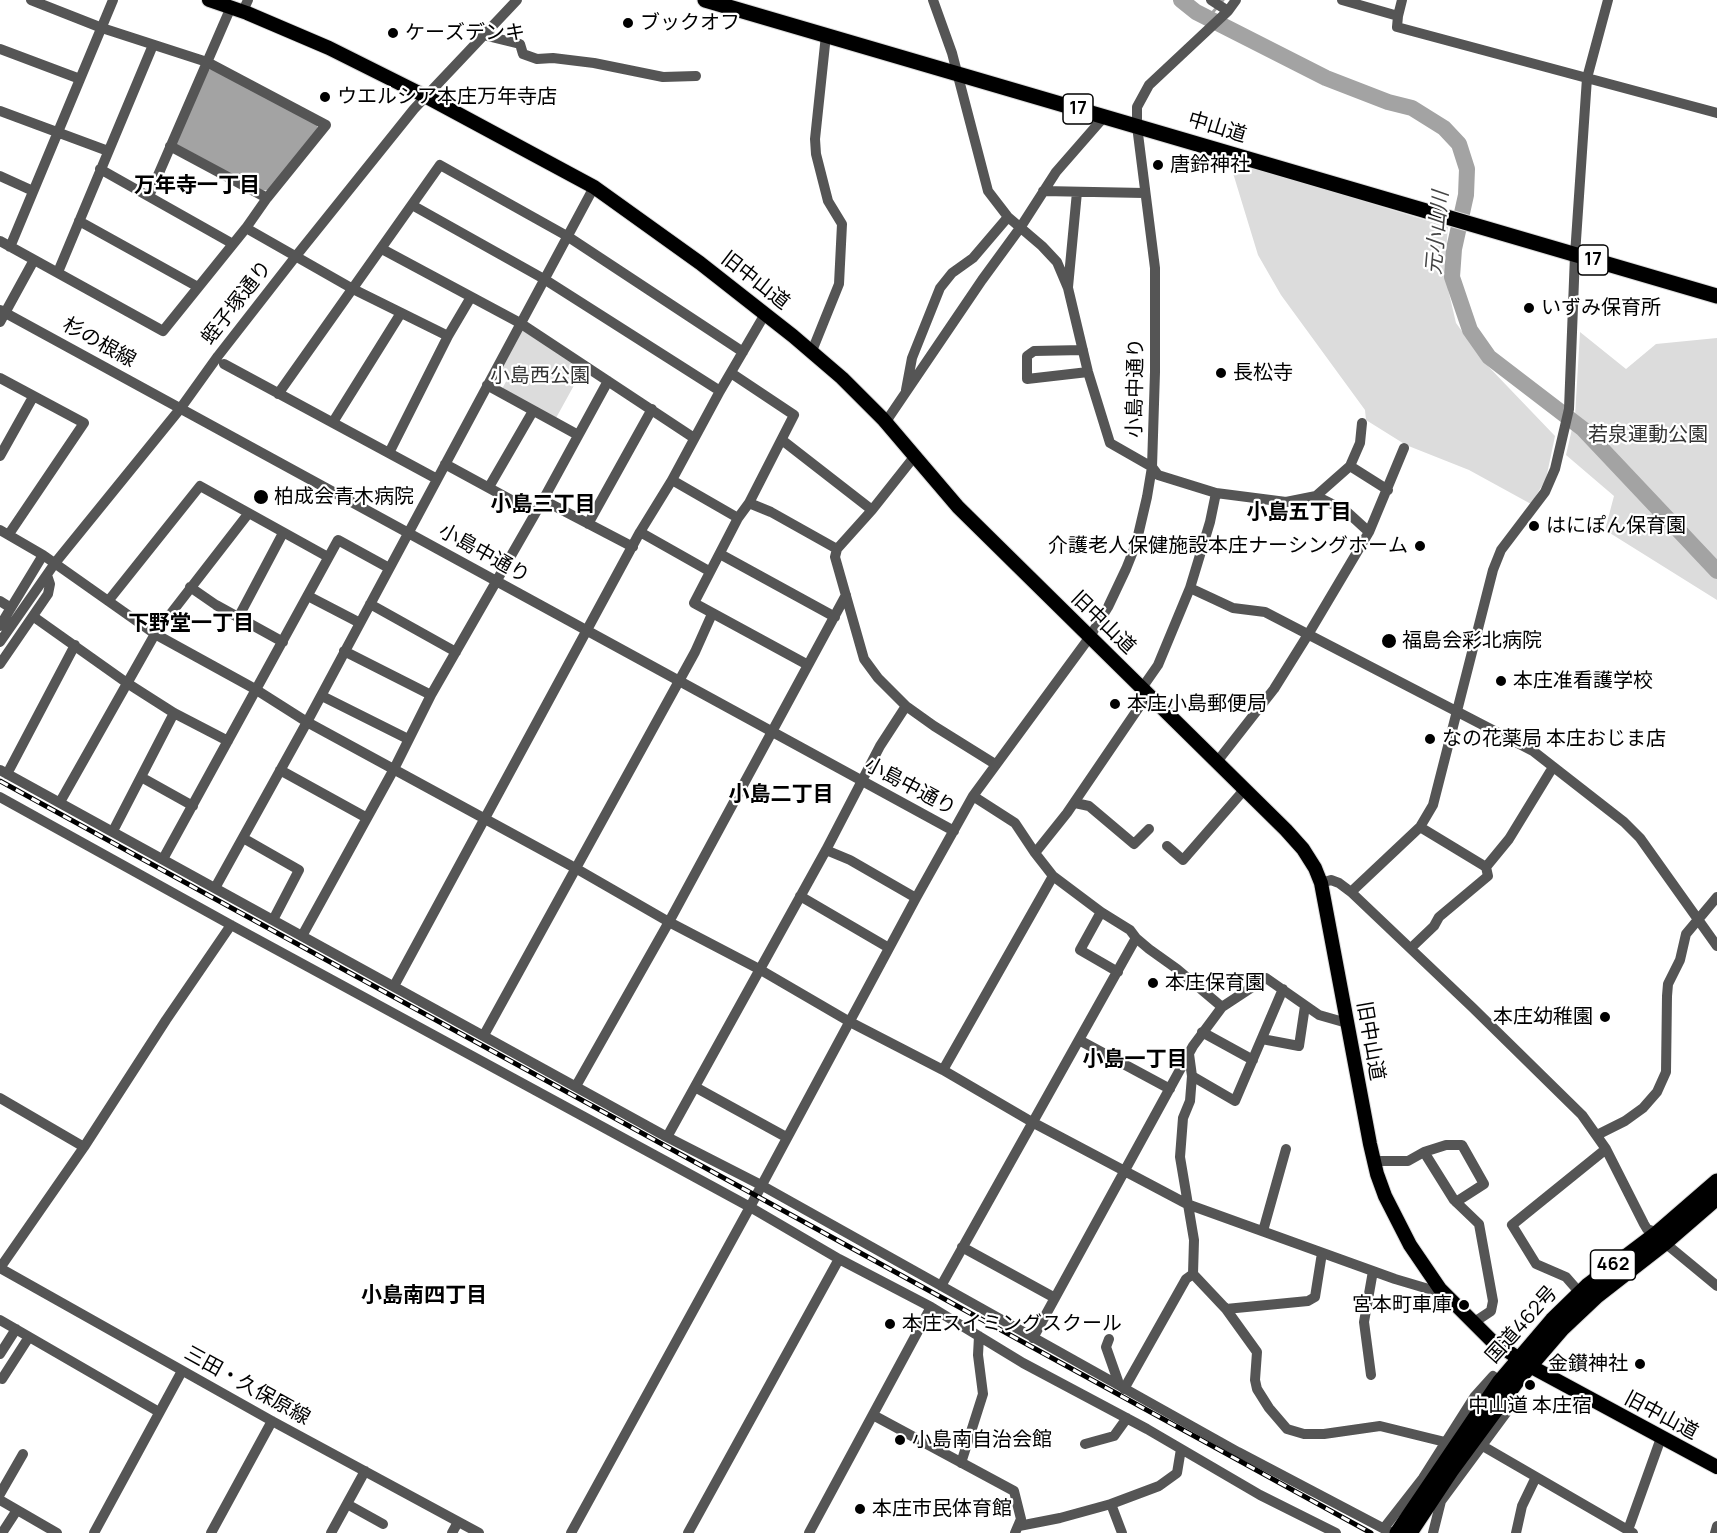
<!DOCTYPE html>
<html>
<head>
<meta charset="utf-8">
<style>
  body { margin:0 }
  canvas { display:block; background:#fff }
</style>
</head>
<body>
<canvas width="1717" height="1533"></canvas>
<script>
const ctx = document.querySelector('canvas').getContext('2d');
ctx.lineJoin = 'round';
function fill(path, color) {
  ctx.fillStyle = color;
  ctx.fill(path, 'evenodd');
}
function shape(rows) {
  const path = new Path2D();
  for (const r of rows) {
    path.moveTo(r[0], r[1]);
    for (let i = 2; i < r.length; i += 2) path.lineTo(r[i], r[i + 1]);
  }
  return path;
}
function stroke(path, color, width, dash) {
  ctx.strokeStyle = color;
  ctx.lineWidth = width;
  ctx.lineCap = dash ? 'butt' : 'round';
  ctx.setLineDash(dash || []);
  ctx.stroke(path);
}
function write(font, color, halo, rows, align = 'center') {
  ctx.font = font + ' Manrope,"Noto Sans JP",sans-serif';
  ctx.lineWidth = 4.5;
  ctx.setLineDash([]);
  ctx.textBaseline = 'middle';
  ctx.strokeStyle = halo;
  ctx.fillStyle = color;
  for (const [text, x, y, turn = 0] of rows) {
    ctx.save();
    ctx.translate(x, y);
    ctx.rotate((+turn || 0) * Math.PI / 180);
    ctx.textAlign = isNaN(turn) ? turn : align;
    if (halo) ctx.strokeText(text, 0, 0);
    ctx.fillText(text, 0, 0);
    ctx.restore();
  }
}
const green = shape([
  [1229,160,1448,227,1446,250,1448,289,1456,323,1485,363,1555,436,1546,479,1531,504,1469,470,1406,445,1366,420,1365,410,1281,295,1258,255],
  [526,330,583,369,556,418,502,389,509,376,500,372,520,331],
  [1580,332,1626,369,1656,344,1717,338,1717,600,1605,530,1614,496,1566,455,1575,416]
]);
const water = shape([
  [211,69,316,123,318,128,268,190,260,191,177,146,177,141,207,70]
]);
const stream = shape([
  [1208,18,1223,0]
]);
const river = shape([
  [1181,0,1196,12,1326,78,1388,102,1412,108,1444,128,1459,144,1467,169,1466,195,1454,249,1452,277,1470,330,1489,357,1583,429,1717,571]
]);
const minor = shape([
  [933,0,952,53,988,191,1008,217,1042,246,1057,262,1068,288,1088,372,1110,443,1152,467,1158,475,1216,493,1286,502,1316,496,1350,466,1360,443,1362,423],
  [1211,0,1228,11],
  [1342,0,1398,16],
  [1402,0,1398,16,1397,27,1717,113],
  [243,11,248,0],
  [483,35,520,44,523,54,537,59,553,58,594,63,663,77,696,76],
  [0,49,80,79],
  [0,111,108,151],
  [170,146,267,198],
  [100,169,233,244],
  [0,176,33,191],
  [1043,191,1144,193],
  [149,196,231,7],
  [412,205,544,279,720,391],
  [79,221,198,287],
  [246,228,353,289,448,336],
  [0,241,163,331,246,228,267,198,326,125,207,62,102,28,31,0],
  [10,247,113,0],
  [382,249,520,323,694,438],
  [58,272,153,45],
  [1068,287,1077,192],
  [0,310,954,831],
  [0,322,34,260],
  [1083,350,1034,351,1027,356,1027,379,1088,372],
  [812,351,839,284,842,224,828,201,816,154,815,139,826,35],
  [224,364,437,479],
  [731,373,794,415,749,503,738,518,694,603,808,665],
  [0,378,84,423,9,534],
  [487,385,578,435],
  [906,390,912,358,940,288,952,273,973,258,1008,217],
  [278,394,440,165,567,236,743,352],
  [333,422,401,313],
  [885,423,982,280,1020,228,1056,172,1104,117],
  [782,440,872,510],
  [389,453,448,336,471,297],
  [0,456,33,397],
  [914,457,872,510,837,549,835,557,864,659,878,678,906,706,934,726,995,764],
  [445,464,535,513],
  [1350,466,1388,490],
  [672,480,738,518],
  [489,487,533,411],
  [1316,496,1346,511,1369,532],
  [543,500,633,547],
  [749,503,771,512,837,549],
  [588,524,652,409],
  [0,530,43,555,155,634,255,689,307,722,577,869,669,922,759,969,850,1022,943,1070,1032,1122,1187,1204,1395,1279,1432,1290,1440,1289],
  [640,532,709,571],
  [720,554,835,617],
  [190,587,216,605,283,642],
  [1190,588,1233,608,1265,612,1533,751,1624,822,1640,838,1717,946],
  [308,596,360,623],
  [109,600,200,486,328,557],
  [0,601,11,608],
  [370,604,456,652],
  [34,617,127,683,174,713,228,741],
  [238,618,283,533],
  [0,626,43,555],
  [0,642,55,563,180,409,218,356,296,256,414,109,517,0],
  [344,651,431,695],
  [0,664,48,594,50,584,47,575],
  [1142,688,1158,665,1190,588,1210,522,1216,493],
  [322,696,408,739],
  [1216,763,1274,689,1309,633,1369,532,1404,448],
  [0,770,667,1137,761,1185,1238,1452,1392,1533],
  [280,770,367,818],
  [7,774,75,645],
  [141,777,193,806],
  [973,796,1015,823,1035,853,1053,876,1101,912,1130,930,1136,938,1149,949,1177,969,1222,1007],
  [0,797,231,925,750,1207,839,1259,931,1307,1023,1363,1147,1429,1260,1495,1336,1533],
  [60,802,155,634,248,514],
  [1075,803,1089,806,1134,844,1149,829],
  [113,831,174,713],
  [243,838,299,870,273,920],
  [1167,846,1183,860,1244,790],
  [826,850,850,860,916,898],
  [1035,853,1067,813,1148,694],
  [163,859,338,540,389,568],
  [1486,867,1509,839,1553,767],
  [1321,883,1331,880,1339,883,1351,892,1473,1008,1582,1115,1606,1149,1644,1224,1647,1229,1657,1233],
  [215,888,307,722,594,187],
  [1351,892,1420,827,1433,805,1493,570,1501,550,1545,492,1555,469,1569,409,1575,255,1587,78,1608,0],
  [800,896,889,948],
  [1101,912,1080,950,1118,972],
  [302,936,394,769,431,695,543,500,608,381],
  [1411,948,1434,926,1439,917,1488,876,1486,867,1420,827],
  [394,986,640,532,672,480,720,391,765,314],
  [1202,1032,1253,1060],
  [484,1035,695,652,712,614],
  [1262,1039,1299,1046,1305,1006],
  [1079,1040,1170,1089],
  [1189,1054,1192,1076,1190,1101,1183,1118,1180,1157,1194,1240,1193,1274,1226,1309,1257,1352,1255,1380,1257,1389,1269,1408,1287,1429,1304,1434,1324,1434,1380,1426,1445,1442],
  [943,1070,1053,876],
  [1192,1076,1235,1101,1283,989],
  [576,1086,670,920,846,595],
  [695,1087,786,1137],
  [0,1098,84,1147],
  [1597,1135,1625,1121,1643,1108,1657,1092,1666,1072,1667,996,1668,984,1680,960,1686,934,1717,897],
  [667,1137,826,850,880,746,906,706],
  [1424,1152,1446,1145,1462,1145,1484,1184,1456,1202],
  [1373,1161,1408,1161,1424,1152,1454,1200,1479,1224,1493,1301,1491,1311,1473,1323],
  [1263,1231,1286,1149],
  [1665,1243,1717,1286],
  [962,1247,1055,1298],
  [0,1268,272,1421,479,1533],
  [0,1268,84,1147,166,1020,231,925],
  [941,1286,1136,938],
  [1580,1293,1566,1277,1536,1264,1512,1225,1606,1149],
  [1226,1309,1308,1301,1315,1297,1322,1253],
  [0,1320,159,1412],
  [1033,1338,1193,1046,1222,1007,1266,978,1319,1015,1347,1023],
  [1109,1339,1106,1347,1118,1381,1118,1385],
  [0,1354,16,1329],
  [1371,1375,1364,1322,1373,1271],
  [2,1379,29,1337],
  [1124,1389,1186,1279,1193,1274],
  [873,1415,1014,1491,1021,1519,1015,1533],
  [1085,1444,1114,1436,1127,1418],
  [1481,1445,1633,1533],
  [961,1463,983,1394,978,1355,979,1336],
  [0,1494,23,1454],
  [0,1500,57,1533],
  [347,1504,383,1524],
  [1111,1504,1122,1533],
  [1019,1526,1060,1518,1111,1504,1159,1486,1177,1473,1181,1449],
  [1384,1528,1423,1478,1475,1396,1493,1376,1500,1381],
  [1628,1530,1661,1438],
  [2,1533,17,1510],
  [94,1533,182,1371],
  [211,1533,272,1421],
  [331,1533,365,1471],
  [452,1533,458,1522],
  [571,1533,750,1207,916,898,973,796,1089,638,1108,607,1126,569,1136,544,1147,497,1152,467,1155,372,1155,268,1137,126,1137,107,1149,85,1228,11,1236,0],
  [688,1533,839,1259],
  [809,1533,931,1307],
  [1433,1533,1441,1501,1506,1413,1508,1396],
  [1516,1533,1522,1506,1536,1477],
  [1715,1533,1717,1526]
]);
const major = shape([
  [209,0,247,13,329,48,425,96,594,187,700,263,793,336,842,378,883,419,958,507,1286,830,1303,849,1315,868,1321,883,1370,1144,1377,1174,1385,1196,1410,1245,1440,1289,1491,1340,1530,1366,1717,1467]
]);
const highway = shape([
  [705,0,1717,296],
  [1397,1533,1500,1381,1552,1320,1588,1285,1657,1233,1717,1181],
  [1410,1533,1451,1471,1518,1380,1562,1329,1597,1296,1665,1243,1717,1198]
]);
const rail = shape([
  [0,781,1371,1533]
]);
const markers = [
  [628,23,6,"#000"],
  [393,33,6,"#000"],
  [325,97,6,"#000"],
  [1158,165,6,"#000"],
  [1529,308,6,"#000"],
  [1221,373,6,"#000"],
  [261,497,8,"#000"],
  [1534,526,6,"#000"],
  [1420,546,6,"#000"],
  [1389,641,8,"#000"],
  [1501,681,6,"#000"],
  [1115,704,6,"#000"],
  [1430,739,6,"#000"],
  [1153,983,6,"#000"],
  [1605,1017,6,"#000"],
  [1464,1305,6,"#000"],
  [890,1324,6,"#000"],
  [1640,1364,6,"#000"],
  [1530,1385,6,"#000"],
  [900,1440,6,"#000"],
  [860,1509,6,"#000"]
];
const shields = [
  [1078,109,30],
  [1593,260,30],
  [1613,1265,45]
];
const shieldNames = [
  ["17",1078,109],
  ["17",1593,260],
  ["462",1613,1265]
];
const poiNames = [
  ["ブックオフ",640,23],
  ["ケーズデンキ",405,33],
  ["ウエルシア本庄万年寺店",337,97],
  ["唐鈴神社",1170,165],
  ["いずみ保育所",1541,308],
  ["長松寺",1233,373],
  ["柏成会青木病院",274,497],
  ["はにぽん保育園",1546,526],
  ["介護老人保健施設本庄ナーシングホーム",1408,546,"right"],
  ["福島会彩北病院",1402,641],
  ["本庄准看護学校",1513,681],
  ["本庄小島郵便局",1127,704],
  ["なの花薬局 本庄おじま店",1442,739],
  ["本庄保育園",1165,983],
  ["本庄幼稚園",1593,1017,"right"],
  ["宮本町車庫",1452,1305,"right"],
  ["本庄スイミングスクール",902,1324],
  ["金鑚神社",1628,1364,"right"],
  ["中山道 本庄宿",1530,1406,"center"],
  ["小島南自治会館",912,1440],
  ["本庄市民体育館",872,1509]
];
const streetNames = [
  ["中山道",1217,128,17],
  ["旧中山道",755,281,38],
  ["蛭子塚通り",237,303,-52],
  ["杉の根線",99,343,29],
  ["小島中通り",1136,388,-89],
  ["小島中通り",484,554,29],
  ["旧中山道",1103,623,44],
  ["小島中通り",910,787,28],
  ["旧中山道",1370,1041,80],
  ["国道462号",1522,1325,-48],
  ["三田・久保原線",247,1386,29],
  ["旧中山道",1661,1416,28]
];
const parkNames = [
  ["小島西公園",540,376],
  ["若泉運動公園",1648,435]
];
const neighbourhoodNames = [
  ["万年寺一丁目",197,186],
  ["小島三丁目",543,505],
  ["小島五丁目",1299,513],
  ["下野堂一丁目",191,624],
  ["小島二丁目",781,795],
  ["小島一丁目",1135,1060],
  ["小島南四丁目",424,1296]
];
const waterNames = [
  ["元小山川",1438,233,-85]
];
fill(green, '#dcdcdc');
fill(water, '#a3a3a3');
stroke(stream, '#a3a3a3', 3);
stroke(river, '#a3a3a3', 16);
stroke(major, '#dbdbdb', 16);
stroke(highway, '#dbdbdb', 17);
stroke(minor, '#555', 10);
stroke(major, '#000', 14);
stroke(highway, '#000', 15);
stroke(rail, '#000', 5);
stroke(rail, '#fff', 3, [9]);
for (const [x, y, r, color] of markers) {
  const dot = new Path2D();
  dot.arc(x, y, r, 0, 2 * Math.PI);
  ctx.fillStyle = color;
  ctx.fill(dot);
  stroke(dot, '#fff', 2);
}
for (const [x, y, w] of shields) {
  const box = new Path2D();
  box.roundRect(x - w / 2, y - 15, w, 30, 4.5);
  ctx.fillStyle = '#fff';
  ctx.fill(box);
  stroke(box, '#000', 1.5);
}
write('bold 18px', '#000', null, shieldNames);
write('20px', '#000', '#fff', poiNames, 'left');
write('20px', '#000', '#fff', streetNames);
write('20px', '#333', '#fff', parkNames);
write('bold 21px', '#000', '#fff', neighbourhoodNames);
write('italic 21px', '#444', '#fff', waterNames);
</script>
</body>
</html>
